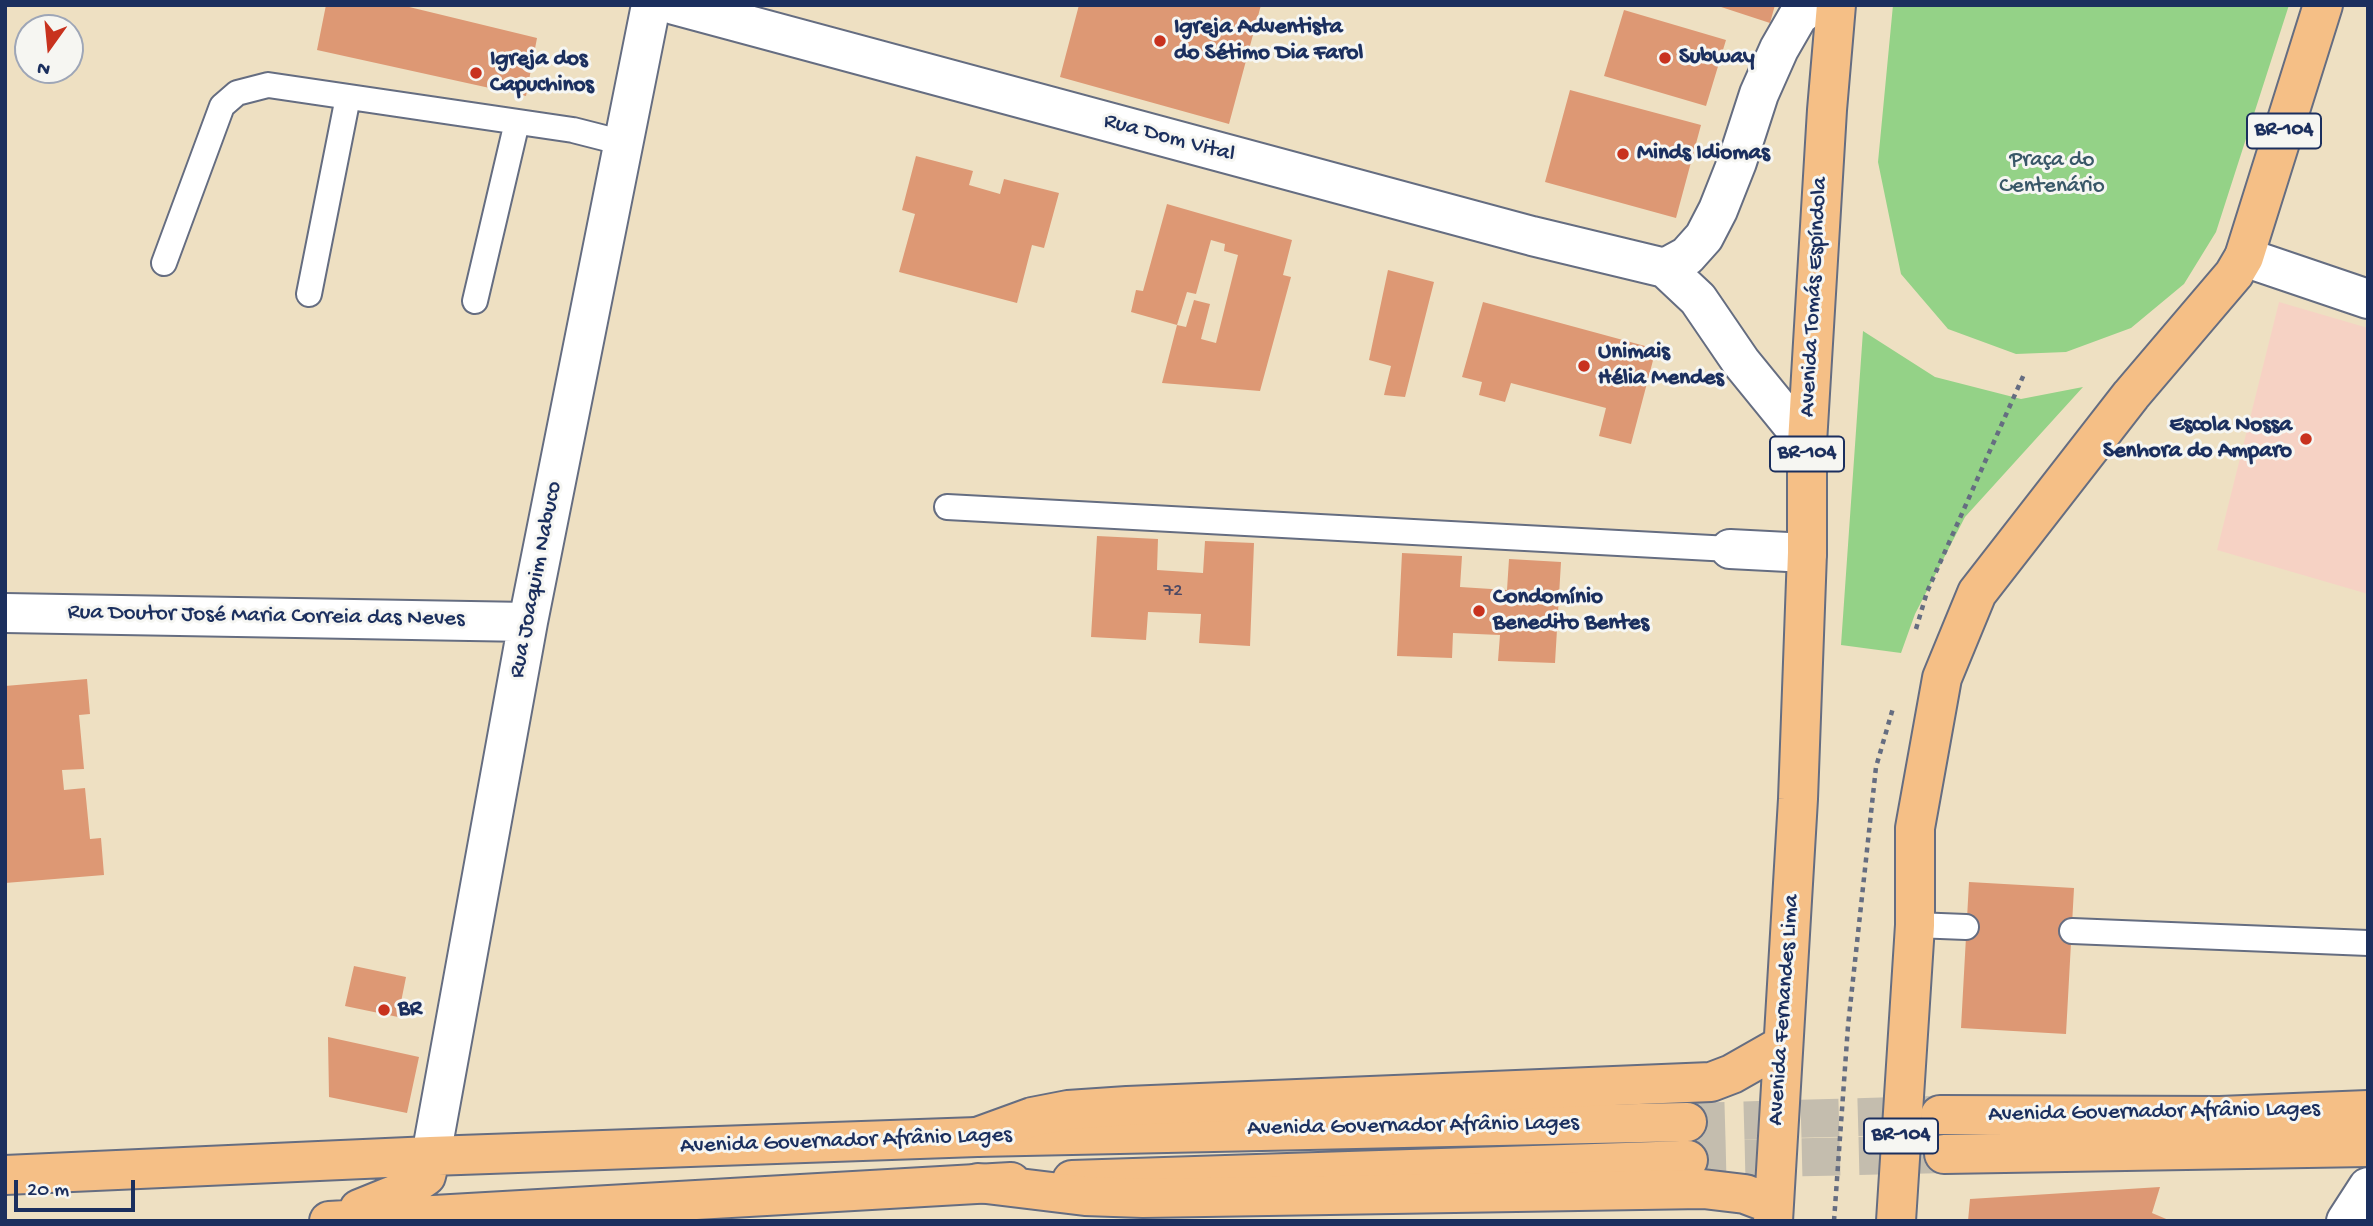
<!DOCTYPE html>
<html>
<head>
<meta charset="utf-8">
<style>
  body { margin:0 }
  #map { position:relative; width:2373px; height:1226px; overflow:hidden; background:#eee0c2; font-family:"Gochi Hand",sans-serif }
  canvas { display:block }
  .frame { position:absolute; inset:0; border:7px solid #1b2f5e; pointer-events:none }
  .north { position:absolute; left:14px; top:14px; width:70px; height:70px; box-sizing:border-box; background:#f6f6f2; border:2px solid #9ea6b7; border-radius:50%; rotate:195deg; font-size:19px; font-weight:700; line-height:28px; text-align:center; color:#1b2f5e }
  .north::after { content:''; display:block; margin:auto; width:24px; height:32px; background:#c8321e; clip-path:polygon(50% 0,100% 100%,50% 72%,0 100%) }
  .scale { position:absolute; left:14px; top:1180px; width:121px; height:32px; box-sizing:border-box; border:4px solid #1b2f5e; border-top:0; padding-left:9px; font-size:21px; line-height:24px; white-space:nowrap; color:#1b2f5e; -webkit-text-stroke:5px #f6f6f2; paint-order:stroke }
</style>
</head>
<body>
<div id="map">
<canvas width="2373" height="1226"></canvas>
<div class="frame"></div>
<div class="north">N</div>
<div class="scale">20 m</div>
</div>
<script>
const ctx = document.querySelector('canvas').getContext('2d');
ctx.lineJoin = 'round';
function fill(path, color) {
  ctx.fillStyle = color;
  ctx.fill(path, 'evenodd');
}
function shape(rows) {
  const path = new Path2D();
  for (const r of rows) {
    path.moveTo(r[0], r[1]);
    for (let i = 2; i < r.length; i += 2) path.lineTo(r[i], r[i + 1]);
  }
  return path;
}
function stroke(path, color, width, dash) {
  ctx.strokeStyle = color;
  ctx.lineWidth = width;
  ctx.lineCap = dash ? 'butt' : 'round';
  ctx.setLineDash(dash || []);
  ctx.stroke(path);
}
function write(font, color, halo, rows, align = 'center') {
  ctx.font = font + ' "Gochi Hand",sans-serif';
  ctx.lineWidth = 6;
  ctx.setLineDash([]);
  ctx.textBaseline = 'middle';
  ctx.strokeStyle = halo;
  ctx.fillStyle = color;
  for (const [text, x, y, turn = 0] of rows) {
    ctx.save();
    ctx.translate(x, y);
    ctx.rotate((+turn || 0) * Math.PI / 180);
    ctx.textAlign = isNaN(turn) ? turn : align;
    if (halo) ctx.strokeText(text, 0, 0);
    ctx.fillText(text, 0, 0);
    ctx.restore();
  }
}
const built = shape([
  [2279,302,2368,328,2368,594,2217,550]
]);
const green = shape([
  [1893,5,2289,5,2216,232,2184,284,2131,328,2066,352,2016,354,1948,329,1901,274,1878,162],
  [1863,331,1935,377,2021,399,2083,387,1965,517,1915,614,1901,653,1841,645]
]);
const building = shape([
  [326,5,401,5,537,38,526,96,317,50],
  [1079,5,1261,5,1229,124,1060,77],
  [1715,5,1775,5,1770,23],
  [1624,10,1726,40,1706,106,1604,76],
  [1570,90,1701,125,1676,218,1545,182],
  [916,156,973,171,969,185,1000,194,1004,179,1059,193,1044,248,1032,245,1017,303,899,272,915,214,902,210],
  [1167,204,1292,240,1283,275,1291,277,1260,391,1162,383,1177,325,1186,327,1194,300,1210,304,1201,339,1216,343,1238,255,1224,251,1225,244,1211,240,1196,294,1187,292,1177,325,1131,312,1136,290,1143,291],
  [1388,270,1434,282,1405,397,1384,395,1391,366,1369,360],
  [1483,302,1656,349,1631,444,1599,436,1606,408,1511,383,1505,402,1479,395,1482,382,1462,377],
  [1097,536,1158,539,1157,570,1203,573,1205,541,1254,543,1250,646,1199,643,1201,614,1148,612,1146,640,1091,637],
  [1402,553,1462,556,1460,587,1507,590,1509,559,1561,562,1555,663,1498,661,1500,635,1453,633,1452,658,1397,656],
  [87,679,90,714,79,715,84,769,62,770,64,790,85,788,90,839,101,838,104,875,5,883,5,686],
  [1969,882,2074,888,2066,1034,1961,1028],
  [354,966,406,977,398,1017,345,1006],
  [328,1037,419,1057,407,1113,329,1097],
  [2160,1187,2152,1213,2171,1221,1968,1221,1970,1199]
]);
const primaryTunnel = shape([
  [1687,1122,1934,1115],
  [1688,1160,1944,1154]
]);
const path = shape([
  [1916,629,1927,592,2025,372],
  [1834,1221,1848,1026,1876,767,1893,708]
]);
const lane = shape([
  [164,263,222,106,237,93,268,85,573,130,624,143],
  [309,294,348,97],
  [475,301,517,122],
  [947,507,1730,549],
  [1915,925,1966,927],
  [2072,931,2368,943]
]);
const street = shape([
  [674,5,1532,236,1665,268,1698,299,1741,362,1807,443],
  [2244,257,2368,299],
  [1665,268,1687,256,1704,237,1718,210,1737,162,1759,94,1779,49,1798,16,1812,5],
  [1730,549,1807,553],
  [5,613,528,622],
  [431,1156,528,622,651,5],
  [2346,1221,2368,1187]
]);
const primary = shape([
  [1940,1115,2220,1116,2368,1110],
  [1944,1154,2368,1147],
  [5,1175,431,1156,977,1137,1687,1122],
  [1072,1180,1688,1160],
  [359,1209,406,1190,426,1176,431,1156],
  [329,1221,1011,1182]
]);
const highway = shape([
  [977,1137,1032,1117,1068,1110,1127,1106,1711,1082,1732,1074,1783,1045],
  [978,1183,1085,1196,1143,1198,1703,1189,1745,1194,1774,1205],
  [1773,1221,1798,799,1807,553,1807,443,1827,110,1836,5],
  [1896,1221,1915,925,1915,828,1942,678,1977,593,2131,395,2234,274,2244,257,2323,5]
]);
const markers = [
  [1160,41,7,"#c8321e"],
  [1665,58,7,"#c8321e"],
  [476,73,7,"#c8321e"],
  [1623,154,7,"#c8321e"],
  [1584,366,7,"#c8321e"],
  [2306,439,7,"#c8321e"],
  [1479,611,7,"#c8321e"],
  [384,1010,7,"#c8321e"]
];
const numberNames = [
  ["72",1173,592]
];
const shields = [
  [2284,131,74],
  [1807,454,74],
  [1901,1136,74]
];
const shieldNames = [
  ["BR-104",2284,131],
  ["BR-104",1807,454],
  ["BR-104",1901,1136]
];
const poiNames = [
  ["Igreja Adventista",1174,28],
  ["do Sétimo Dia Farol",1174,54],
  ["Subway",1679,58],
  ["Igreja dos",490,60],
  ["Capuchinos",490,86],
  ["Minds Idiomas",1637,154],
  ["Unimais",1598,353],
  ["Hélia Mendes",1598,379],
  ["Escola Nossa",2292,426,"right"],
  ["Senhora do Amparo",2292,452,"right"],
  ["Condomínio",1493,598],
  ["Benedito Bentes",1493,624],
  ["BR",398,1010]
];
const streetNames = [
  ["Rua Dom Vital",1169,139,15],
  ["Avenida Tomás Espíndola",1815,297,-87],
  ["Rua Joaquim Nabuco",537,580,-79],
  ["Rua Doutor José Maria Correia das Neves",266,617,1],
  ["Avenida Fernandes Lima",1785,1010,-86],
  ["Avenida Governador Afrânio Lages",2154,1113,-1],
  ["Avenida Governador Afrânio Lages",1413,1127,-1],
  ["Avenida Governador Afrânio Lages",846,1142,-2]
];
const parkNames = [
  ["Praça do",2052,161],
  ["Centenário",2052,187]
];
fill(built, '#f6d2c4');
fill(green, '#94d287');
fill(building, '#dd9874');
stroke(primaryTunnel, '#c4bdae', 38, [38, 19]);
stroke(lane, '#656d81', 28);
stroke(street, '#656d81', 42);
stroke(primary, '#656d81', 42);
stroke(highway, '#656d81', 42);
stroke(path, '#656d81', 4.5, [5, 5]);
stroke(lane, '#fff', 24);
stroke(street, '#fff', 38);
stroke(primary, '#f5bf86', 38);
stroke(highway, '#f5bf86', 38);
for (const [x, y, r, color] of markers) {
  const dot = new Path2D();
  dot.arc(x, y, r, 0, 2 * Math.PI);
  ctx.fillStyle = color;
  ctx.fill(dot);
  stroke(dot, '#f6f6f2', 2.5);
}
write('19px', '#4c4964', null, numberNames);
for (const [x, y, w] of shields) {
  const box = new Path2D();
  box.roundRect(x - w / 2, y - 17.5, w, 35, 5);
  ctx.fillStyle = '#f6f6f2';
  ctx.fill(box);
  stroke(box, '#1b2f5e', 2);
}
write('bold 21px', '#1b2f5e', null, shieldNames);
write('bold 23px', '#1b2f5e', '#f6f6f2', poiNames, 'left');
write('23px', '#1b2f5e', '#f6f6f2', streetNames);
write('23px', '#395868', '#f6f6f2', parkNames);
</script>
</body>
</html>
